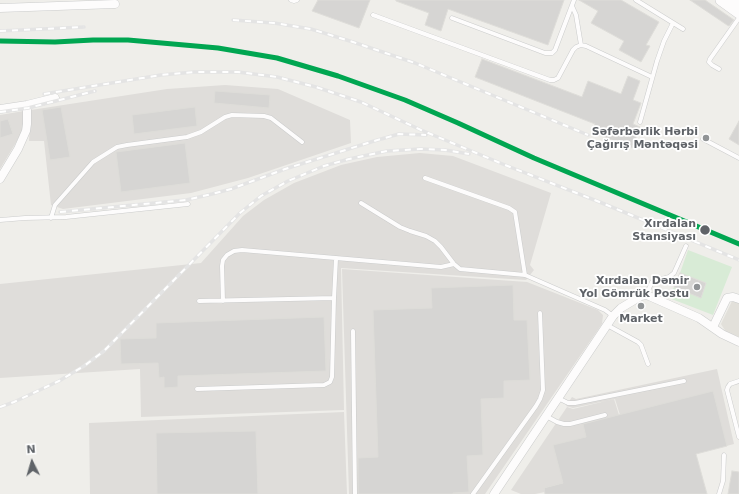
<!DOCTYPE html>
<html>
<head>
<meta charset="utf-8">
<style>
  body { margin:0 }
  #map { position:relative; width:739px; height:494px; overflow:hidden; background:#efeeea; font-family:"DejaVu Sans",sans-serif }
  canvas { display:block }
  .north { position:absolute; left:12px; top:442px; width:40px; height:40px; -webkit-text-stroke:3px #fff; paint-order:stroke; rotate:355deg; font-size:11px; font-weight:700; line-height:16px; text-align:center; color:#5f6368 }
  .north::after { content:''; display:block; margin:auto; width:14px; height:18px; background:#5f6368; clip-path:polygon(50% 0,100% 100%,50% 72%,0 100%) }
</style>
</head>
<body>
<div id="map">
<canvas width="739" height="494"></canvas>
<div class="north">N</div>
</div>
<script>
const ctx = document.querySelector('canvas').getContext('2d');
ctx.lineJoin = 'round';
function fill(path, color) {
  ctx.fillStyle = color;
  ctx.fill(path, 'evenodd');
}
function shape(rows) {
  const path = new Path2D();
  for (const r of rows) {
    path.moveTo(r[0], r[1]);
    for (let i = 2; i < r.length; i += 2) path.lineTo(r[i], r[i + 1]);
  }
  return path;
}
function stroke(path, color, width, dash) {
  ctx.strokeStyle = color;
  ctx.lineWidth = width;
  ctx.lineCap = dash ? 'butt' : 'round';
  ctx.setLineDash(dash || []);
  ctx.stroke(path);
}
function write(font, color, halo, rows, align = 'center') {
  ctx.font = font + ' "DejaVu Sans",sans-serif';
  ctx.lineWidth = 3.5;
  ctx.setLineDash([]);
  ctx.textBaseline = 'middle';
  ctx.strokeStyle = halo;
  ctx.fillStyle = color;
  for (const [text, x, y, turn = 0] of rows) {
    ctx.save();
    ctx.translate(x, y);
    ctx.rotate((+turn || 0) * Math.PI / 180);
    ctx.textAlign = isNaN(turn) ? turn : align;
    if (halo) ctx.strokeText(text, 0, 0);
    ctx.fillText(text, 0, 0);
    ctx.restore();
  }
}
const industrial = shape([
  [225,85,278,89,350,120,351,143,248,178,191,193,63,209,51,205,44,141,29,141,31,110,167,89],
  [24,111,23,131,0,169,0,115],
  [420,153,453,156,551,193,530,265,534,270,526,280,341,268,344,410,141,417,140,369,0,378,0,284,201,263,243,216,264,200,294,183,341,165,377,157],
  [342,269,527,282,598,310,603,315,602,324,485,494,349,494],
  [717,369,734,444,696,454,620,415,615,399,573,408,566,406,572,397,576,399],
  [614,399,619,415,631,466,544,488,545,492,535,494,521,494,511,490,567,407,573,409],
  [344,412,347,494,90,494,89,423]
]);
const education = shape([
  [733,299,739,301,739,337,726,332,721,324]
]);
const green = shape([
  [688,250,732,267,713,315,669,298,674,287,701,297,706,283,680,273]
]);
const building = shape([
  [318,0,370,0,359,28,312,11,318,0],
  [396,0,564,0,548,45,448,9,441,31,425,25,429,13,396,1,396,0],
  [579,0,621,0,659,22,646,45,650,46,641,62,619,50,624,41,591,23,598,11,579,0],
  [690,0,705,0,734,20,729,26,727,25,690,0],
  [482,59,582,97,588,81,621,94,628,76,640,81,633,100,641,103,633,124,640,127,632,148,592,132,595,124,475,77,482,59],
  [215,91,270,95,269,108,214,103,215,91],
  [61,107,70,157,50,160,42,110,61,107],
  [195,107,197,126,134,134,132,115,195,107],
  [8,119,13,134,0,138,0,121,8,119],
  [739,121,739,145,729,139,739,121],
  [185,143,190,183,121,192,116,152,185,143],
  [680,273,706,283,701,298,674,287,680,273],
  [513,285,514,320,527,320,530,380,504,381,504,398,481,399,483,455,467,456,469,492,453,493,453,494,358,494,358,458,378,457,373,310,432,308,431,288,513,285],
  [324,317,326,371,178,376,178,387,164,388,164,377,159,378,158,363,121,364,120,339,156,338,156,323,324,317],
  [713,391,727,446,696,454,707,494,545,494,544,488,563,483,553,445,586,437,583,424,713,391],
  [256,431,258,494,157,494,156,433,256,431],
  [732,471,739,472,739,494,728,494,732,471]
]);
const service = shape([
  [291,0,294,1,297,0],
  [636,0,683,29],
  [572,6,576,15,581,45],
  [373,15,550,80,554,80,558,78,573,50,576,47,581,45,586,46,652,77],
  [452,18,545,53,552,53,555,50,574,0],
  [719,69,712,65,709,62,710,59,739,18],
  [640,122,657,61,664,41,673,23],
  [703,139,739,158],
  [425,178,509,208,515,212,525,275],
  [361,203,400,227,410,231,426,236,435,241,441,247,454,264,460,269,525,275,605,310,613,316],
  [51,218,55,205,93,162,117,147,127,145,187,137,201,132,225,117,232,115,264,116,271,118,302,142],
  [0,220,25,218,66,217,188,204],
  [646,295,652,282,669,277,674,273,686,246],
  [334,298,336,259],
  [223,301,222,266,223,260,227,255,234,251,242,250,441,267,454,264],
  [607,325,638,342,641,345,648,364],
  [353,331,355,494],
  [739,381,730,384,728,387,727,390,739,437],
  [197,389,324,385,330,382,332,377,334,298,199,301],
  [558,398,568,403,575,403,684,381],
  [546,416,557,422,564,424,570,424,605,415],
  [473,494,536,406,540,399,543,390,540,313],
  [719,494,723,481,724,455]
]);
const minor = shape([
  [0,8,115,4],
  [0,109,27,105,55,98],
  [0,179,18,149,26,131,27,124,27,105],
  [713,327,727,298,733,297,739,299],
  [494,494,613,316,621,308,641,296,646,295,649,296,699,318,722,334,739,342]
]);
const secondary = shape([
  [721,0,739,13],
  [736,0,739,2]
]);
const rail = shape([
  [233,20,274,23,311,29,353,42,415,63,588,135],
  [0,31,84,27],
  [44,94,161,75,194,72,238,72,277,77,316,87,361,102,421,130,505,165,602,203,739,260],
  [0,112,28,108,95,91],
  [60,212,186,200,212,194,231,189,285,169,374,141,399,134,426,135],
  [0,407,14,402,59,381,84,366,104,351,240,213,261,196,288,181,324,166,349,159,387,151,420,149,445,150,469,154]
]);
const rail1 = shape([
  [0,41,55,42,93,40,128,40,218,48,277,58,338,76,405,100,458,123,534,158,739,244]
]);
const markers = [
  [706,138,4,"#919496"],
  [705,230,5.5,"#5f6368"],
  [697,287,4,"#919496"],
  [641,306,4,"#919496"]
];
const poiNames = [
  ["Səfərbərlik Hərbi",698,132],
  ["Çağırış Məntəqəsi",698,145],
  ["Xırdalan Dəmir",689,281],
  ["Yol Gömrük Postu",689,294],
  ["Market",641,319,"center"]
];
const stopNames = [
  ["Xırdalan",696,224],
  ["Stansiyası",696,237]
];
fill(industrial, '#dfddda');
fill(education, '#e2e0da');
fill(green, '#d8ebd6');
fill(building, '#d6d5d3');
stroke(building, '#deddd9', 1);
stroke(service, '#cbcccc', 5);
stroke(minor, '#cbcccc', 9);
stroke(secondary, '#cacacb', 12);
stroke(service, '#fdfcfc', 4);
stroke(minor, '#fdfcfc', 8);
stroke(secondary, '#fdfcfc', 11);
stroke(rail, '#e4e4e4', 3.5);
stroke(rail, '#fff', 2, [6]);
stroke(rail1, '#00a651', 5);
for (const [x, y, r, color] of markers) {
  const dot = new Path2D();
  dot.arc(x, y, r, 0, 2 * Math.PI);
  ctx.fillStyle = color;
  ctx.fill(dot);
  stroke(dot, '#fff', 1.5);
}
write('bold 11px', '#5f6368', '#fff', poiNames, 'right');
write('bold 11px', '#5f6368', '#fff', stopNames, 'right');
</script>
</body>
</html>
